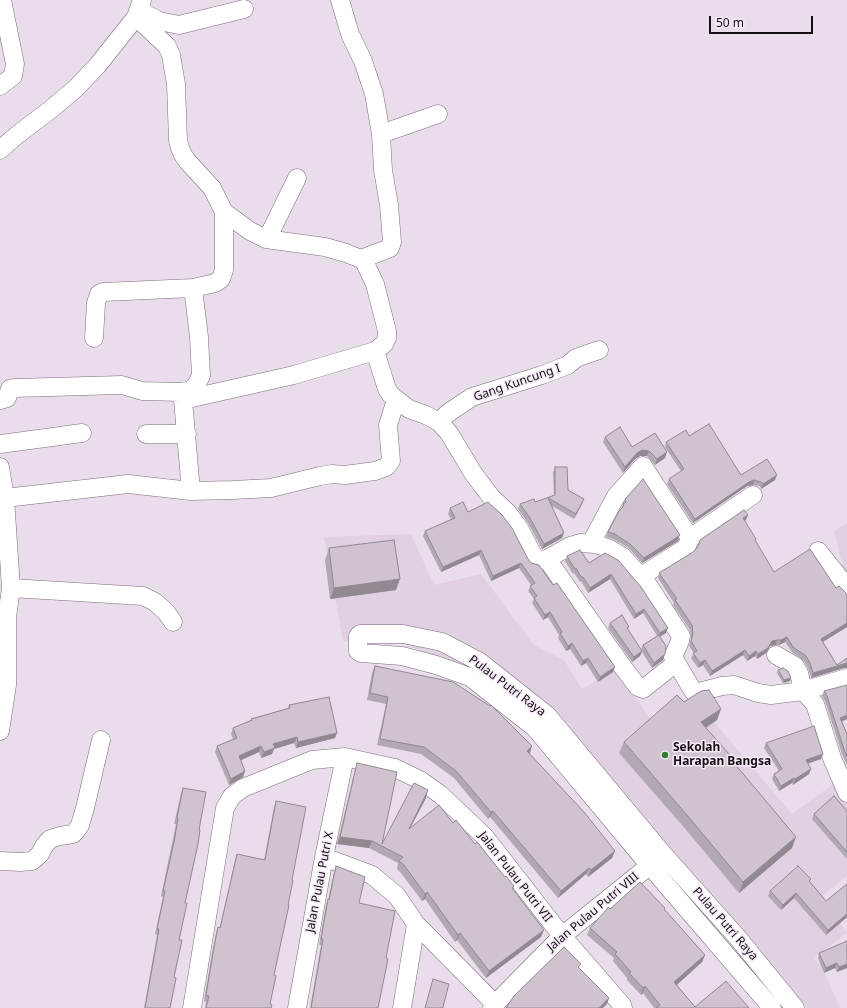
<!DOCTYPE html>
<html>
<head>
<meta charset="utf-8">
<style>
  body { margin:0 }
  #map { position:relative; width:847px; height:1008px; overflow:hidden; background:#eaddeb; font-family:"Noto Sans",sans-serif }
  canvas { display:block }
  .scale { position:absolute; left:709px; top:16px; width:104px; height:18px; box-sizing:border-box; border:2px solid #130f13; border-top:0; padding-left:5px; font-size:12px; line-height:14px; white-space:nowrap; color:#130f13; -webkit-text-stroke:3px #f7eaf8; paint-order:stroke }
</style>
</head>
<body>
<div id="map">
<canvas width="847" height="1008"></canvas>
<div class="scale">50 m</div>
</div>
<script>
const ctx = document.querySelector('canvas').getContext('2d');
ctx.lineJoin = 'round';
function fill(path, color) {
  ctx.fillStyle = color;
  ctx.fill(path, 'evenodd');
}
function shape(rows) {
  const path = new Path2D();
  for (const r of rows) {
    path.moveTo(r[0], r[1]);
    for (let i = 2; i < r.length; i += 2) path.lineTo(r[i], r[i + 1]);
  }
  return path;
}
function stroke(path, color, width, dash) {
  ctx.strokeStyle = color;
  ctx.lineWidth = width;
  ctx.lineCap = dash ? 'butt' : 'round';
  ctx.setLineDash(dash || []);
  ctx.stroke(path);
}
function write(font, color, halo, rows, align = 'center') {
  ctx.font = font + ' "Noto Sans",sans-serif';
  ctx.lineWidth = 3;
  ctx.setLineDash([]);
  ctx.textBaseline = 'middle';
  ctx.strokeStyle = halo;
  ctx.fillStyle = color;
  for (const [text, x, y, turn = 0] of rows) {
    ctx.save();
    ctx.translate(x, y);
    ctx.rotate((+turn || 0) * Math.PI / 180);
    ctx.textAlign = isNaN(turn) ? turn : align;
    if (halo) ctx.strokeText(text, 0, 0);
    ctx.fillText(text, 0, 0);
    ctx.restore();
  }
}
const built = shape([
  [847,523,847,582,834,531],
  [411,534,434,585,481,574,534,645,564,660,582,689,616,669,655,726,692,696,792,814,833,784,847,804,847,876,821,897,847,933,814,958,822,967,840,1008,807,1008,732,919,470,656,465,667,400,643,343,641,324,537]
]);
const minor = shape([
  [340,0,350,34,363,61,374,94,381,134,383,170,389,205,392,242,390,248,361,259],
  [139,10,159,21,179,25,244,9],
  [136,17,167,46,171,55,176,84,178,140,180,148,183,155,188,162,212,188,224,212,250,231,266,239,325,247,346,253,361,259,365,263,375,284,387,331,387,338,384,344,375,351,294,375,183,400,191,491],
  [0,86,13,76,15,64,2,0],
  [381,134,438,114],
  [0,150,17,135,50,110,75,89,97,66,136,17,142,0],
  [266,239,272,229,297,178],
  [94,338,96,303,99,294,103,292,193,288,215,283,221,279,224,270,224,212],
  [375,351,387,389,391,395,409,409,426,415,439,422,449,433,473,473,491,497,508,513,519,528,535,559,541,560,547,559,570,546,580,543,595,544,608,548,623,557,648,585,681,636,680,641,673,657,693,691,699,692,722,686,734,685,758,693,771,695,803,691,815,704,832,758,847,793],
  [0,400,7,398,10,389,14,388,122,385,142,391,182,392,188,391,195,387,201,376,199,337,193,288],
  [439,422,448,413,472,397,542,375,568,365,576,358,599,350],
  [146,434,187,434],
  [0,444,82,433],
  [0,467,5,498,11,588,7,617,7,685,0,731],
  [5,498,128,484,191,491,233,490,271,488,320,476,332,474,345,475,375,471,386,467,391,461,388,425,396,400],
  [591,543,616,496,643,466,690,538],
  [818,551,847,587],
  [547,559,622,666,638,687,643,689,676,663],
  [641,576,686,548,690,538,753,495],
  [11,588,143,596,155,602,166,612,173,622],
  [776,655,795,666,799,673,803,691,847,678],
  [324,857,372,875,397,896,416,924,495,1004],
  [0,861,20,862,32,861,40,854,44,846,50,839,60,836,73,834,76,831,80,825,85,808,101,740],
  [192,1008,225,808,232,796,243,788,312,760,345,757,395,768,420,780,441,795,485,837,562,936,622,1005,623,1008],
  [297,1008,324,857,345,757],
  [402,1008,416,924],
  [492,1008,495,1004,562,936,659,858],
  [772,1008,650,866,535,728,470,677,436,665,402,656,361,653,358,651,358,636,360,634,403,634,442,642,480,662,547,715,663,854,738,938,795,1008]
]);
const wall = shape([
  [655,433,665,458,655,465,647,456,640,456,635,459,623,473,603,442,605,437,632,447],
  [689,436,741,475,775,480,761,489,760,486,753,485,747,486,693,523,667,484,669,479,681,471,665,447,666,442],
  [555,467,568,490,584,499,582,504,574,519,552,506,562,538,542,549,528,523,518,509,520,504,535,502,554,496,553,473],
  [625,500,680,535,678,541,642,563,629,548,613,539,606,537,608,532,621,509],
  [450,508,468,512,528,559,613,672,598,682,586,663,581,666,570,649,566,651,558,638,559,635,548,617,543,620,532,603,534,599,528,591,531,585,519,568,491,581,479,555,441,572,423,536,425,531,451,519,448,514],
  [746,520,745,521,755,541,774,572,836,588,847,595,847,627,823,642,837,665,847,658,847,668,844,668,811,678,808,668,804,661,792,652,785,642,779,645,776,645,770,646,766,653,757,659,755,656,747,661,743,655,710,676,703,665,698,668,691,658,694,653,689,646,691,638,690,630,673,605,674,603,658,578,659,573],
  [329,548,396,590,330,599,325,560],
  [605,553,666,633,660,637,663,660,652,668,642,652,640,656,632,662,608,628,610,623,628,629,641,650,643,645,657,636,643,613,634,619,610,579,588,593,581,581,580,582,574,573,573,574,565,561,567,556,589,563],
  [375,666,529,753,612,858,588,877,586,874,558,898,490,817,488,819,454,778,421,754,377,745,386,704,367,700,372,673],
  [778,670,791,678,790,681,783,683,777,673],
  [824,691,842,721,847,734,847,766,842,754,825,701,822,696],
  [684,702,721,709,717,720,706,728,735,764,792,848,739,893,682,825,619,753,624,742],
  [289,705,335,738,296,748,294,743,274,749,272,754,261,758,259,752,241,760,245,771,243,777,229,785,215,752,217,746,233,739,231,734,233,728,251,720,251,719,288,708],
  [766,743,821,759,808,763,809,774,793,785,792,783,779,791,772,779,774,774,779,771,764,748],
  [357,763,382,844,426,798,410,828,453,823,475,844,505,877,514,886,513,890,541,937,486,978,457,940,455,942,425,899,422,901,401,873,397,869,398,863,369,848,337,844,355,770],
  [183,788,199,830,185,903,170,1008,144,1008,157,935,155,934,163,897,161,896,176,824,174,824,181,793],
  [276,801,292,880,274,975,270,1004,271,1008,205,1008,206,1002,204,1001,212,953,216,933,218,927,220,928,235,860,237,854,264,860,274,807],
  [847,811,847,859,812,819,814,814],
  [336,866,359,903,386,958,378,1008,310,1008,321,945,319,945,326,905,328,900,334,872],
  [810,882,826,901,847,884,847,919,846,918,826,935,794,898,781,910,768,896,770,891],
  [610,909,665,910,705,955,702,962,677,985,695,1007,749,1008,654,1008,643,993,641,995,627,980,627,978,613,961,614,958,587,935,590,928],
  [819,953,847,968,837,972,835,968,824,973,818,958]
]);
const shadedWall = shape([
  [642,450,649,451,647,456,640,456,635,459,623,473,625,467,637,453],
  [667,452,665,458,655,465,657,459],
  [777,475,775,480,761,489,763,484],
  [754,480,753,485,747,486,693,523,695,519,749,482],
  [584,499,582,504,574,519,576,514],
  [748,515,746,520,741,523,743,518],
  [564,533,562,538,542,549,544,544],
  [679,536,678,541,642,563,644,558],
  [481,550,479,555,441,572,443,567],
  [521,563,519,568,491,581,493,576],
  [611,574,610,579,588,593,590,588],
  [400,579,396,590,330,599,334,588],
  [644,609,643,613,634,619,636,614],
  [550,612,548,617,543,620,545,615],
  [847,623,847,627,819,644,821,639],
  [668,628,666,633,658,638,660,633],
  [787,637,785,642,779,645,781,640],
  [777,640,776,645,770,646,766,653,757,659,758,654,772,641],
  [572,643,570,649,566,651,568,646],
  [745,650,743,655,710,676,712,671],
  [642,651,640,656,632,662,634,657],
  [756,651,755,656,747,661,749,656],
  [665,654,663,660,652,668,654,663],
  [588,658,586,663,581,666,583,661],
  [705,660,703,665,698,668,700,663],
  [847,663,847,668,844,668,811,678,813,673],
  [615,667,613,672,598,682,600,677],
  [791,678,790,681,783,683,784,680],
  [721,709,717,720,697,733,701,722],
  [847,715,847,719,839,723,840,718],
  [337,733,335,738,296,748,298,742],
  [297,737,294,743,274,749,272,754,261,758,264,752,273,744],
  [261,746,259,752,237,762,239,756],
  [532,746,530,753,525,758,527,751],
  [823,754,821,759,804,765,806,760],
  [811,769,809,774,793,785,795,779],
  [245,771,243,777,229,785,231,779],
  [794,778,792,783,779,791,781,786],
  [428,790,426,798,406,836,409,829],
  [493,811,490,817,488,819,491,812],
  [340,837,372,841,369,848,337,844],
  [796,837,792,848,739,893,743,882],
  [615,851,612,858,588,877,591,870],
  [589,868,586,874,558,898,561,891],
  [427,892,425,899,422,901,425,894],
  [796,893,794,898,781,910,783,905],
  [847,914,846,918,826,935,828,930],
  [544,930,541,937,486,978,489,971],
  [460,933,457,940,455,942,458,935],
  [705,955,702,962,672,989,674,982],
  [837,963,835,968,824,973,826,968],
  [847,964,847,968,837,972,839,967],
  [645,986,643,993,641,995,643,988],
  [609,998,607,1004,603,1008,599,1008]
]);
const building = shape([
  [709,424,741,475,767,459,777,475,763,484,761,482,754,480,749,482,695,519,669,479,684,469,666,442,686,430,689,436,709,424],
  [620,427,632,447,655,433,667,452,657,459,649,451,642,450,637,453,625,467,605,437,620,427],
  [555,467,567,467,568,490,584,499,576,514,548,498,564,533,544,544,530,518,520,504,534,499,535,502,555,495,555,467],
  [643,479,680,535,679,536,644,558,630,544,615,534,608,532,619,511,624,506,623,504,626,502,625,500,626,498,643,479],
  [463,502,468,512,488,502,502,515,512,528,528,559,531,563,539,565,553,585,557,583,615,667,600,677,588,658,583,661,572,643,568,646,560,633,562,632,550,612,545,615,534,598,537,596,530,586,535,583,521,563,493,576,481,550,443,567,425,531,455,518,450,508,463,502],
  [744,510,748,515,743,518,756,539,755,540,774,572,810,549,836,588,839,586,845,592,847,595,847,623,821,639,837,665,847,658,847,663,813,673,810,663,806,656,793,647,787,637,781,640,777,640,772,641,768,648,758,654,756,651,749,656,745,650,712,671,705,660,700,663,693,653,697,651,691,641,693,633,692,625,675,600,677,599,659,573,693,552,698,547,700,540,744,510],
  [394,540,400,579,334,588,329,548,394,540],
  [580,550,589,563,605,553,618,560,641,587,668,628,660,633,644,609,636,614,611,574,590,588,583,577,581,577,576,568,575,569,567,556,580,550],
  [622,615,629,627,627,628,642,651,634,657,610,623,622,615],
  [659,635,666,646,665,654,654,663,643,645,659,635],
  [375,666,453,682,490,706,491,705,532,746,527,751,584,812,615,851,591,870,589,868,561,891,493,811,491,812,456,771,424,747,380,739,388,697,370,693,375,666],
  [783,668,788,671,791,678,784,680,778,670,783,668],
  [847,685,847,715,840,718,847,734,847,757,844,749,827,696,824,691,847,685],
  [709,690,721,709,701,722,735,761,734,763,796,837,743,882,686,814,624,742,677,695,684,702,701,691,709,690],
  [329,697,337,733,298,742,297,737,273,744,275,748,264,752,261,746,239,756,245,771,231,779,217,746,237,738,233,728,252,720,251,719,290,708,289,705,329,697],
  [814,726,823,754,806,760,811,769,795,779,794,778,781,786,774,774,782,769,766,743,814,726],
  [357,763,397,772,382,844,414,783,428,790,409,829,439,805,453,823,456,820,475,844,477,842,505,877,506,876,514,886,512,888,544,930,489,971,460,933,458,935,427,892,425,894,404,865,399,861,403,857,372,841,340,837,357,763],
  [183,788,206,792,199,830,200,830,198,844,185,903,187,903,179,940,182,940,174,977,176,978,170,1008,145,1008,159,929,157,929,165,891,163,891,174,842,178,818,177,818,183,788],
  [834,796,847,811,847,852,814,814,834,796],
  [276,801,306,807,292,880,293,880,288,905,289,905,274,975,276,976,270,1004,272,1005,271,1008,206,1008,209,996,206,995,214,947,218,927,220,928,237,854,265,860,276,801],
  [336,866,365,877,359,903,395,911,386,958,388,959,378,1008,311,1008,323,939,321,939,328,899,329,900,336,866],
  [798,866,811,879,809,881,826,901,847,884,847,914,828,930,796,893,783,905,770,891,798,866],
  [640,882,665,908,664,909,705,955,674,982,695,1007,726,981,749,1008,656,1008,660,1005,645,986,643,988,629,973,631,972,615,954,617,952,590,928,607,909,608,907,610,909,640,882],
  [847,941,847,964,839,967,837,963,826,968,819,953,847,941],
  [564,947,581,964,578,967,609,998,599,1008,506,1008,514,996,564,947],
  [433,979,449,984,443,1007,443,1008,425,1008,433,979]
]);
const markers = [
  [665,755,4,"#2d812e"]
];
const streetNames = [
  ["Gang Kuncung I",517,383,-19],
  ["Pulau Putri Raya",507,686,37],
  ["Jalan Pulau Putri VII",515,877,52],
  ["Jalan Pulau Putri X",320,882,-79],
  ["Jalan Pulau Putri VIII",593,912,-40],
  ["Pulau Putri Raya",725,924,49]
];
const poiNames = [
  ["Sekolah",673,748],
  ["Harapan Bangsa",673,762]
];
fill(built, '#e1cfe2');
stroke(minor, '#776d78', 19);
stroke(minor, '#fff', 18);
fill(wall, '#b2a8b3');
fill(shadedWall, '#918892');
fill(building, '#cfc3d0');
stroke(building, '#918892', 1);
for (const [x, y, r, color] of markers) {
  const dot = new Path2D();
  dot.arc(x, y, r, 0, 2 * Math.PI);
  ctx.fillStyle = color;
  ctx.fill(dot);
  stroke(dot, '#f7eaf8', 1.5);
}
write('12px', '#130f13', '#f7eaf8', streetNames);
write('bold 12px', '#130f13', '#f7eaf8', poiNames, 'left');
</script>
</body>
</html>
